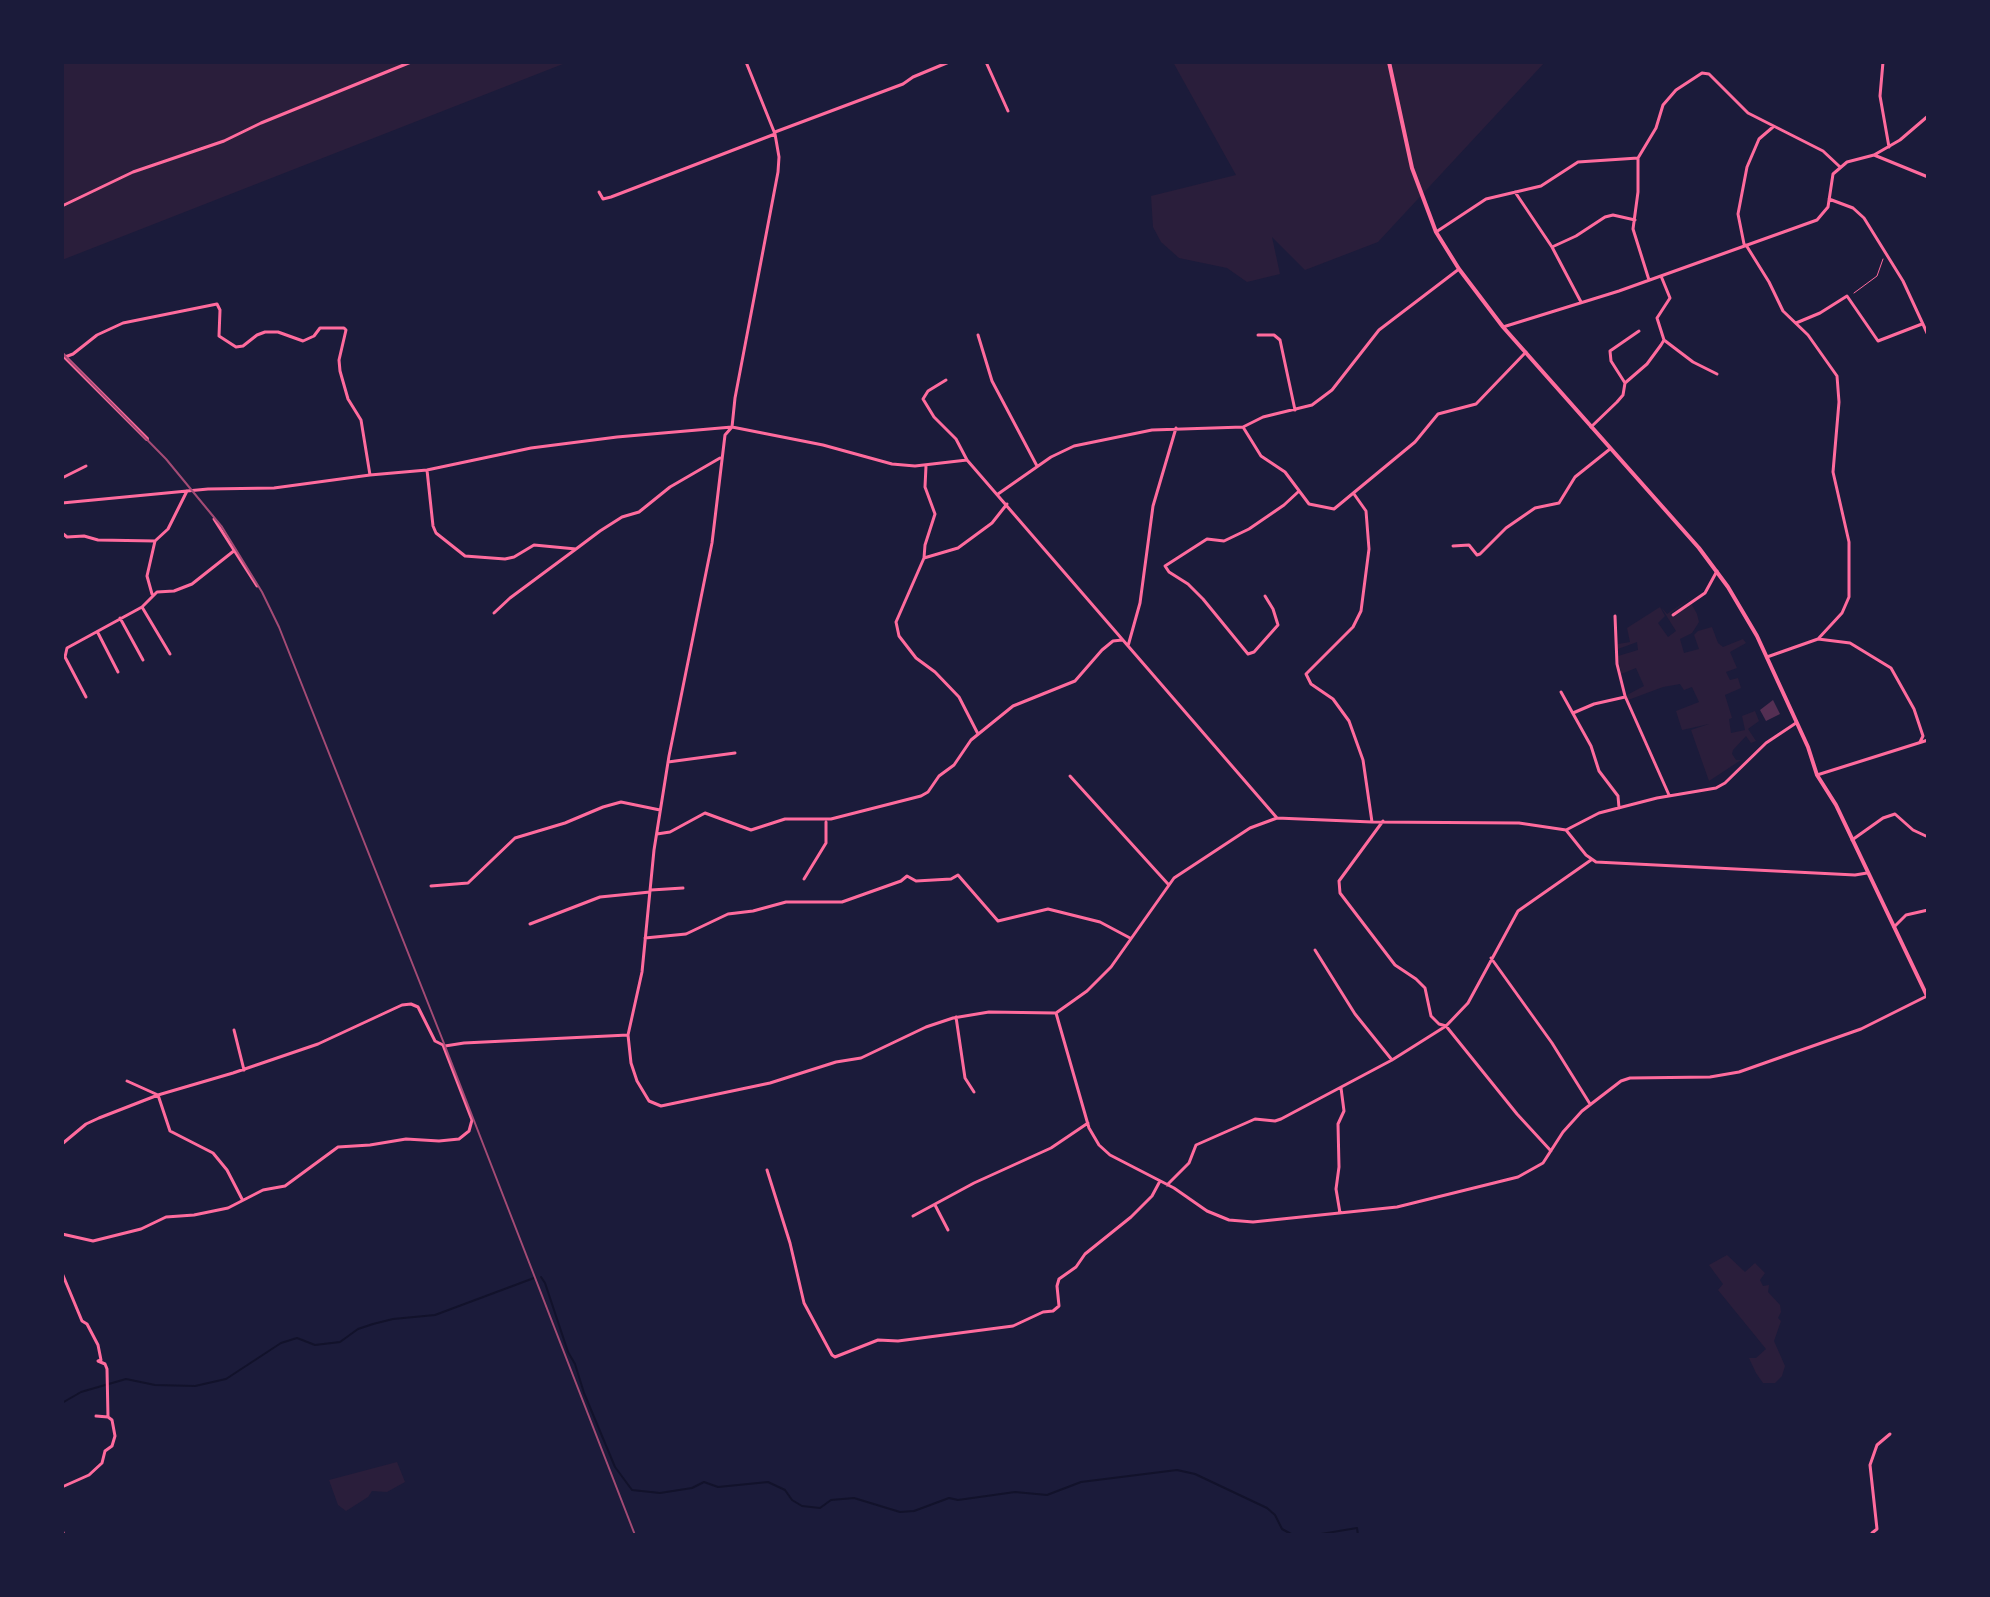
<!DOCTYPE html>
<html>
<head>
<meta charset="utf-8">
<style>
  body { margin:0 }
  #map { position:relative; width:1990px; height:1597px; overflow:hidden; background:#1b1b3a; font-family:Montserrat,sans-serif }
  canvas { display:block }
  .frame { position:absolute; inset:0; border:64px solid #1b1b3a; pointer-events:none }
</style>
</head>
<body>
<div id="map">
<canvas width="1990" height="1597"></canvas>
<div class="frame"></div>
</div>
<script>
const ctx = document.querySelector('canvas').getContext('2d');
ctx.lineJoin = 'round';
function fill(path, color) {
  ctx.fillStyle = color;
  ctx.fill(path, 'evenodd');
}
function shape(rows) {
  const path = new Path2D();
  for (const r of rows) {
    path.moveTo(r[0], r[1]);
    for (let i = 2; i < r.length; i += 2) path.lineTo(r[i], r[i + 1]);
  }
  return path;
}
function stroke(path, color, width, dash) {
  ctx.strokeStyle = color;
  ctx.lineWidth = width;
  ctx.lineCap = dash ? 'butt' : 'round';
  ctx.setLineDash(dash || []);
  ctx.stroke(path);
}
const green = shape([
  [62,62,568,62,62,260],
  [1173,62,1545,62,1378,242,1305,270,1272,237,1280,274,1247,282,1227,268,1179,258,1161,242,1153,227,1151,196,1236,175],
  [1692,597,1670,614,1672,616,1691,603,1697,614,1699,622,1692,633,1680,639,1684,653,1699,649,1694,635,1698,631,1712,627,1718,643,1723,647,1743,639,1746,643,1730,652,1737,668,1726,672,1730,680,1738,678,1741,688,1725,695,1732,718,1729,719,1731,733,1745,730,1742,716,1755,711,1759,721,1748,729,1756,741,1751,743,1746,736,1733,750,1732,754,1736,760,1741,760,1709,781,1691,730,1709,724,1682,730,1676,711,1699,702,1692,687,1684,690,1680,684,1663,687,1628,700,1627,695,1644,686,1636,668,1621,674,1618,656,1638,650,1637,642,1618,649,1618,644,1630,642,1627,628,1660,607,1665,616,1658,623,1668,637,1676,631,1661,607,1667,614],
  [1727,1255,1745,1272,1755,1263,1765,1273,1760,1280,1763,1286,1769,1285,1768,1292,1780,1305,1781,1312,1778,1318,1781,1321,1774,1341,1785,1366,1782,1376,1775,1383,1763,1383,1756,1373,1749,1358,1756,1358,1766,1349,1718,1290,1723,1284,1709,1265],
  [397,1462,405,1482,387,1492,372,1491,368,1497,346,1511,338,1505,329,1480]
]);
const stream = shape([
  [541,1277,545,1283,568,1352,575,1364,584,1393,615,1467,632,1490,660,1493,692,1488,704,1482,718,1487,768,1482,785,1490,792,1500,802,1506,820,1508,831,1500,854,1498,900,1512,914,1511,949,1498,958,1500,1015,1492,1047,1495,1081,1482,1177,1470,1195,1474,1267,1508,1275,1515,1282,1529,1293,1535],
  [62,1403,81,1392,126,1379,155,1385,195,1386,226,1379,281,1343,297,1338,315,1345,340,1342,358,1329,373,1324,393,1319,435,1315,534,1278],
  [1315,1535,1357,1528,1358,1535]
]);
const building = shape([
  [1773,700,1780,714,1766,721,1760,710]
]);
const path = shape([
  [1854,293,1877,276,1883,259]
]);
const minor = shape([
  [986,62,1008,111],
  [1883,62,1880,96,1889,147],
  [775,132,903,84,913,77,949,62],
  [1874,155,1900,140,1928,116],
  [599,192,603,199,611,197,775,134],
  [1515,192,1552,247,1581,302],
  [1829,199,1853,208,1864,218,1903,281,1928,335],
  [62,206,133,172,224,141,261,123,411,62],
  [1436,232,1486,199,1541,186,1578,162,1638,158],
  [1744,244,1738,214,1747,167,1759,139,1773,127],
  [1746,245,1769,282,1783,311,1808,335,1837,376,1839,402,1833,472,1849,542,1849,597,1842,613,1818,639,1767,657],
  [1552,247,1576,236,1605,217,1613,215,1635,220],
  [1649,280,1633,229,1638,192,1638,158,1656,128,1663,105,1676,90,1702,73,1709,74,1748,113,1823,151,1839,166],
  [1796,323,1820,313,1847,296,1878,341,1922,324],
  [1503,327,1619,291,1817,220,1828,207,1833,174,1847,162,1874,155,1928,177],
  [978,335,992,381,1037,466],
  [1258,335,1274,335,1280,340,1295,410],
  [1664,340,1693,362,1717,374],
  [65,357,73,354,97,335,123,323,217,304,220,310,219,336,236,347,243,346,257,335,265,332,278,332,303,341,314,336,320,328,344,328,346,330,339,360,340,371,348,399,361,420,370,475],
  [946,380,928,391,923,399,934,417,956,439,967,460],
  [1625,383,1611,361,1610,351,1639,331],
  [1243,427,1261,456,1285,472,1309,504,1334,509,1415,442,1438,414,1476,404,1526,352],
  [1591,427,1617,402,1623,395,1625,383,1647,364,1661,345,1664,340,1657,318,1670,298,1661,276],
  [427,470,433,526,436,533,465,556,505,559,514,557,534,545,576,549,600,531,622,517,639,512,670,487,720,458],
  [62,478,86,466],
  [998,494,1051,457,1074,446,1152,430,1243,427,1263,417,1312,405,1332,390,1379,330,1459,269],
  [1354,494,1366,511,1369,549,1361,611,1353,627,1306,674,1311,684,1333,699,1349,721,1363,760,1372,822],
  [62,503,208,489,274,488,370,475,427,470,531,448,617,437,732,427,823,445,892,464,915,466,967,460,1277,818,1372,822,1519,823,1566,830,1586,855,1596,862,1855,875,1867,873],
  [214,519,257,586],
  [62,533,67,537,84,536,98,540,155,541,168,529,187,491],
  [1453,546,1469,545,1477,555,1480,554,1506,528,1535,508,1559,503,1575,477,1610,449],
  [924,558,925,545,935,514,925,487,926,466],
  [152,594,147,576,155,541],
  [1265,596,1273,609,1278,625,1254,652,1248,654,1203,599,1188,584,1169,572,1165,566,1207,539,1224,541,1249,529,1284,505,1298,492],
  [142,607,170,654],
  [494,613,510,598,576,549],
  [1673,615,1705,593,1717,571],
  [1615,616,1617,664,1625,696,1669,795],
  [120,618,143,660],
  [98,633,118,672],
  [1818,639,1850,643,1891,668,1914,709,1923,736,1920,742],
  [1128,646,1140,603,1153,506,1176,428],
  [1561,692,1591,746,1599,771,1618,796,1619,808],
  [86,697,65,657,67,648,142,607,157,592,174,591,192,584,235,550],
  [1573,713,1594,704,1625,697],
  [978,734,959,697,935,672,916,658,899,636,896,622,924,558,958,548,992,523,1007,504],
  [668,762,735,753],
  [1070,776,1168,884],
  [1277,818,1250,828,1174,878,1111,967,1087,991,1056,1013,1089,1128,1099,1145,1110,1155,1174,1188,1207,1211,1229,1220,1253,1222,1397,1207,1518,1177,1543,1163,1563,1132,1582,1111,1621,1081,1630,1078,1710,1077,1739,1072,1861,1029,1927,996],
  [1383,821,1339,881,1340,893,1395,965,1416,979,1425,988,1431,1016,1439,1024,1446,1026,1517,1114,1551,1151],
  [1566,830,1599,813,1657,798,1716,788,1725,783,1766,743,1796,723],
  [657,834,670,832,705,813,751,830,785,819,831,819,921,796,928,792,939,776,954,765,971,740,1013,706,1075,681,1102,650,1113,641,1122,640],
  [1852,840,1883,818,1895,814,1913,830,1928,837],
  [804,879,826,843,826,822],
  [431,886,468,883,515,838,565,823,603,807,621,802,660,810],
  [651,890,683,888],
  [530,924,600,897,650,892],
  [1894,927,1906,915,1928,910],
  [645,938,686,934,728,914,753,911,786,902,842,902,901,881,907,876,916,881,951,879,958,875,998,921,1048,909,1100,922,1130,938],
  [1315,950,1355,1014,1392,1060],
  [1491,958,1552,1043,1590,1104],
  [956,1017,965,1078,974,1092],
  [234,1030,244,1070],
  [628,1035,631,1063,637,1081,649,1101,661,1106,770,1083,836,1062,861,1058,926,1027,953,1018,989,1012,1055,1013],
  [127,1081,158,1095,170,1131,213,1153,227,1170,242,1199],
  [62,1144,86,1124,99,1118,158,1095,233,1073,318,1044,402,1005,411,1004,418,1007,435,1041,445,1046,464,1043,628,1035,642,972,654,850,669,756,712,543,725,435,732,427,735,398,778,172,779,157,775,134,746,62],
  [767,1170,790,1243,804,1303,832,1355,835,1357,878,1340,898,1341,1013,1326,1043,1312,1053,1311,1059,1306,1057,1286,1059,1279,1076,1267,1085,1254,1131,1217,1152,1196,1160,1181],
  [1167,1185,1189,1163,1196,1145,1255,1119,1275,1121,1281,1119,1392,1060,1446,1026,1468,1003,1518,911,1591,860],
  [935,1205,948,1230],
  [1340,1213,1336,1189,1339,1167,1338,1124,1344,1111,1341,1088],
  [913,1216,974,1183,1051,1148,1088,1123],
  [62,1234,93,1241,141,1229,166,1217,194,1215,228,1208,263,1190,285,1186,338,1147,370,1145,406,1139,439,1141,459,1139,469,1131,472,1120,443,1045],
  [62,1273,82,1321,87,1324,98,1345,101,1360,98,1361,105,1364,107,1369,108,1417,96,1416],
  [62,1487,89,1475,102,1463,105,1451,112,1446,115,1436,112,1420,108,1417],
  [62,1530,64,1535],
  [1872,1533,1877,1529,1870,1465,1877,1445,1890,1434],
  [1863,1535,1879,1535]
]);
const tertiary = shape([
  [1817,775,1928,740]
]);
const secondary = shape([
  [62,354,147,439]
]);
const primary = shape([
  [1389,62,1412,168,1436,232,1459,269,1503,327,1699,548,1728,587,1757,636,1808,747,1817,775,1836,805,1928,998]
]);
const rail = shape([
  [62,353,166,459,222,527,262,592,279,627,445,1046,635,1535]
]);
fill(green, '#2a1e3b');
stroke(stream, '#12122b', 2);
fill(building, '#542f53');
stroke(path, '#ff6b9d', 1);
stroke(minor, '#ff6b9d', 3);
stroke(tertiary, '#ff6b9d', 3);
stroke(secondary, '#ff6b9d', 4);
stroke(primary, '#ff6b9d', 4);
stroke(rail, '#a44b75', 2);
</script>
</body>
</html>
